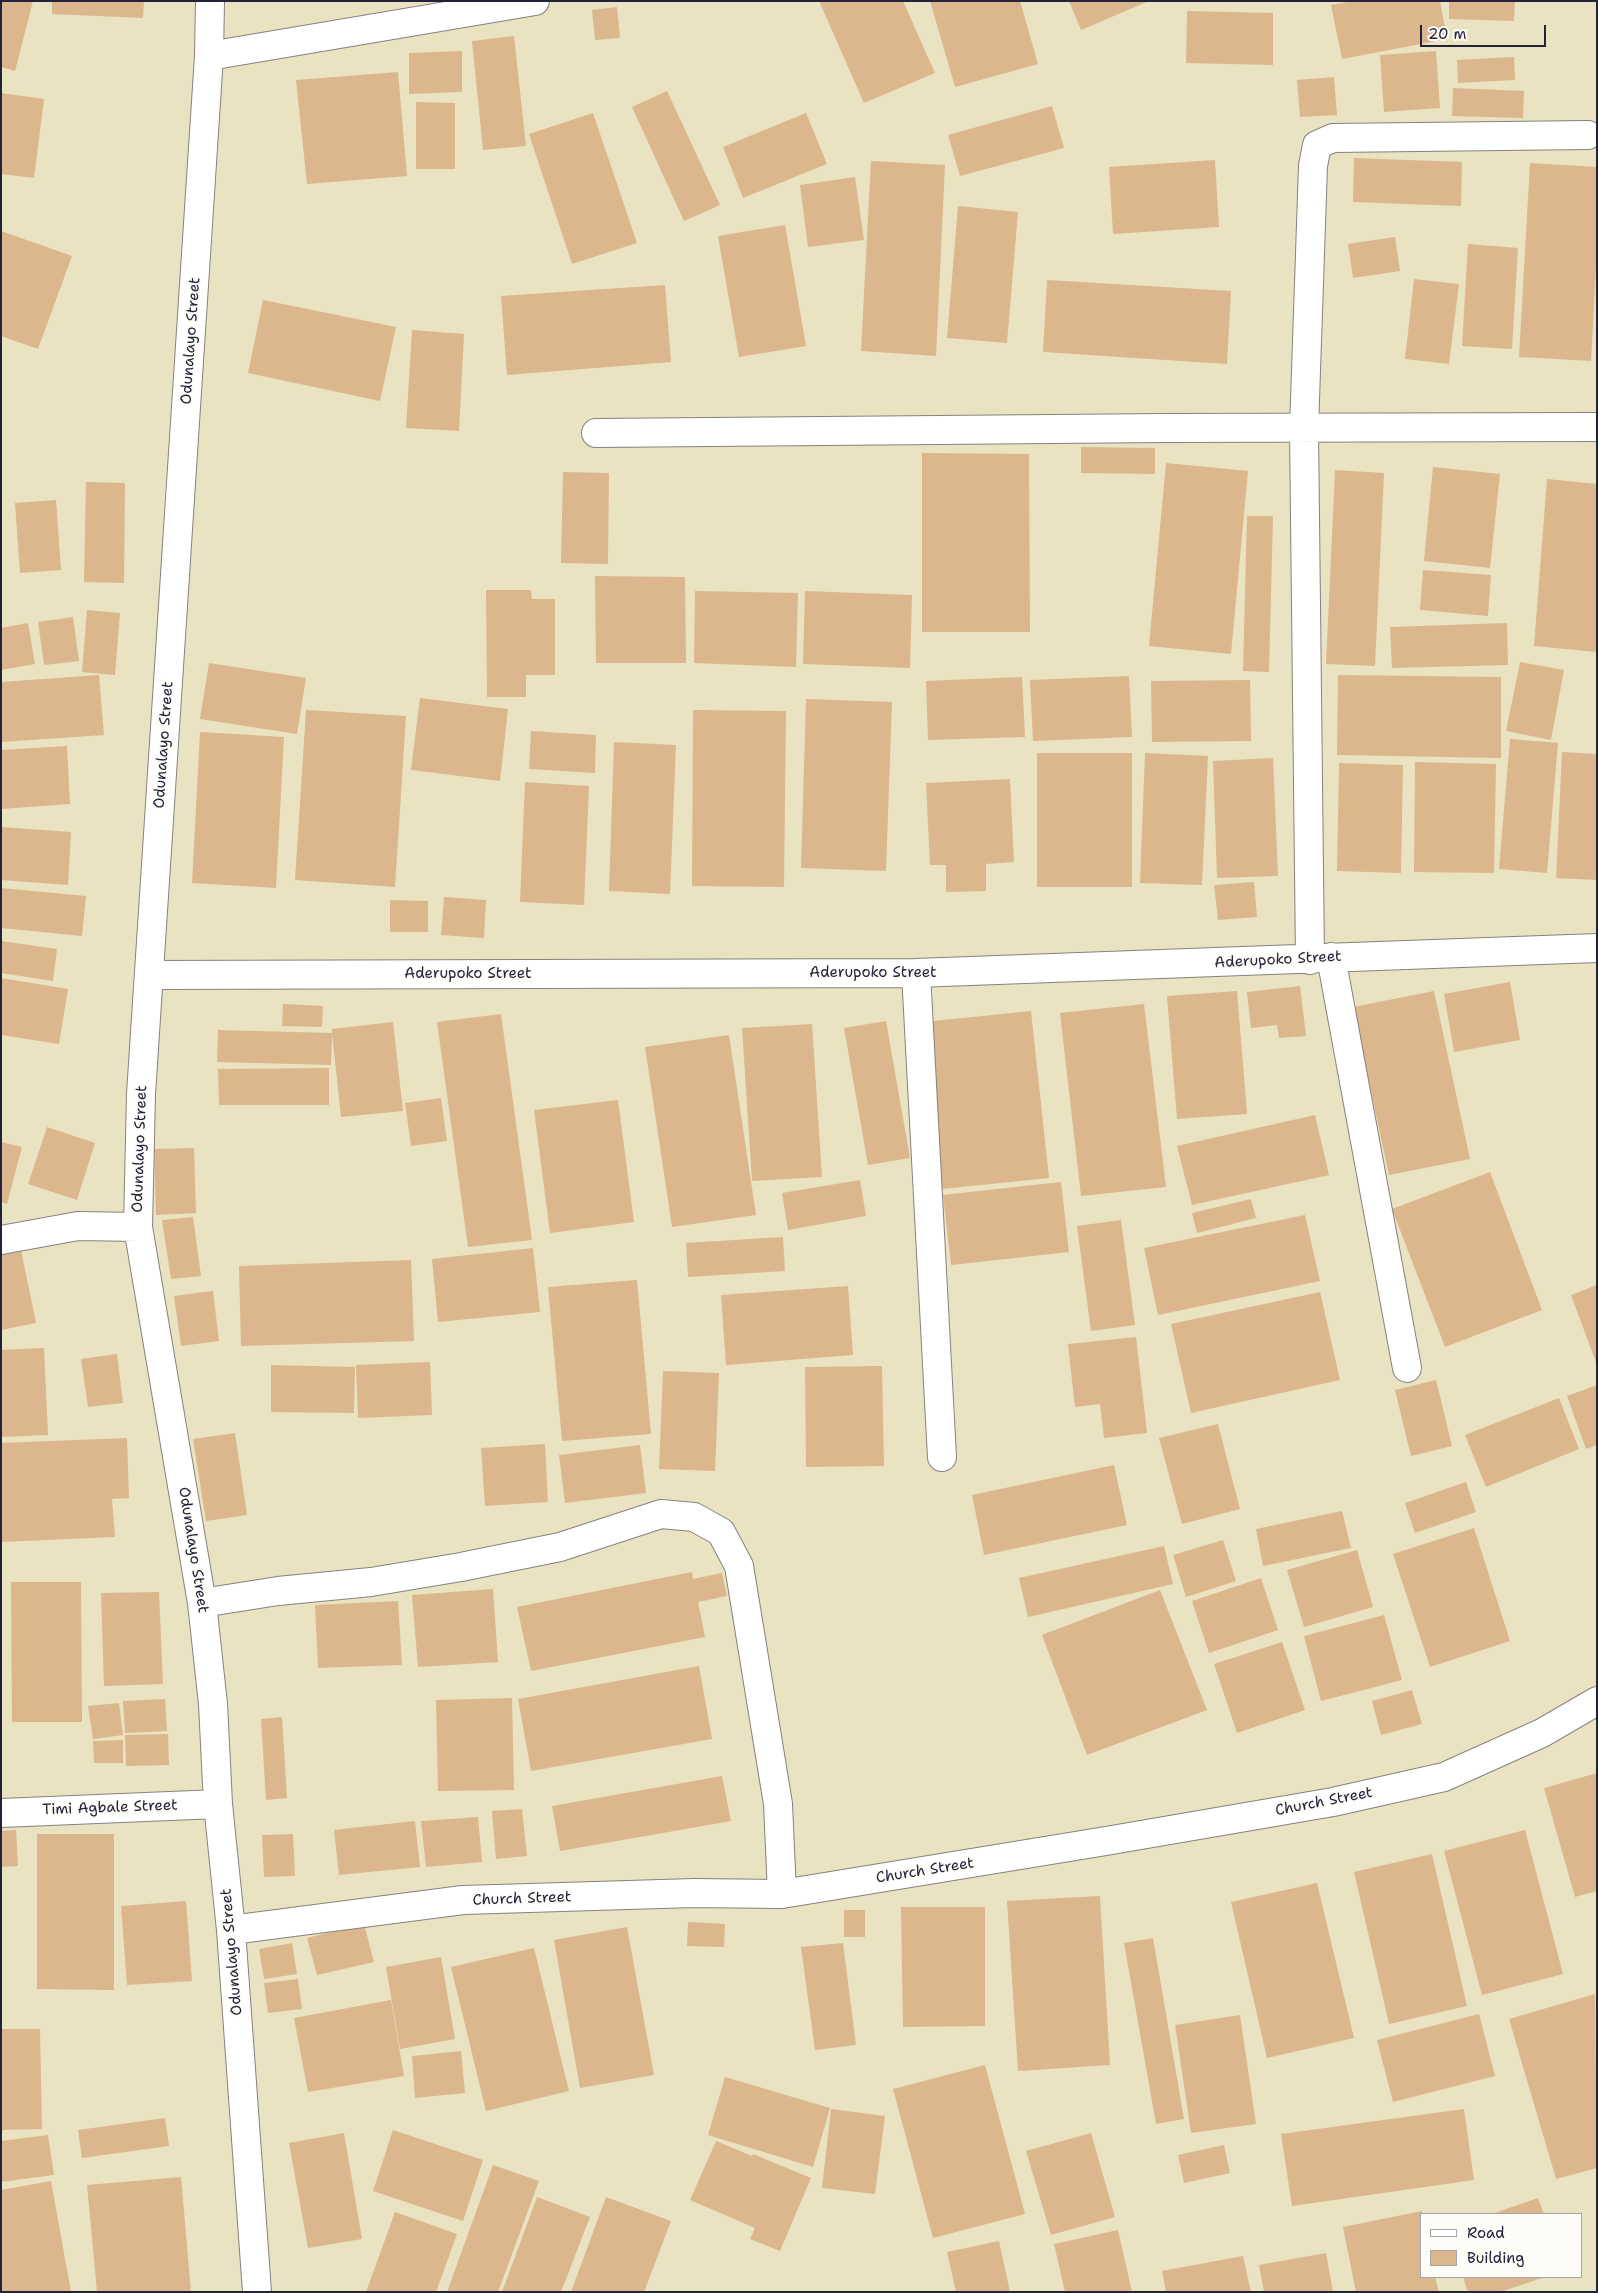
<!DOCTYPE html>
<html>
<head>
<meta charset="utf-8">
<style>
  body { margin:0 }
  #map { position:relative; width:1598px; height:2293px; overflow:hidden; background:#e9e3c2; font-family:"Shantell Sans",sans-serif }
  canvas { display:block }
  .frame { position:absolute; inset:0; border:2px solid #22223b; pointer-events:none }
  .legend { position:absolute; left:1420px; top:2213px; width:162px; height:65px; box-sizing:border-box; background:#fdfcf7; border:1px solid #a5a5ac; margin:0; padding:6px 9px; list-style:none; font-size:15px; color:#22223b }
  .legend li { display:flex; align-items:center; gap:10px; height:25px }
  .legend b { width:25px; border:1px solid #a5a5ac }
  .scale { position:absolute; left:1420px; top:25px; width:126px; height:22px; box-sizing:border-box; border:2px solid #22223b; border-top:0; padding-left:6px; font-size:15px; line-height:18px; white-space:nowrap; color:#22223b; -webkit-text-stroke:4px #fdfcf7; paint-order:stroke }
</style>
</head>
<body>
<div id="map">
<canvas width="1598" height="2293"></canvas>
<div class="frame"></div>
<ul class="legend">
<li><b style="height:6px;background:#fff"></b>Road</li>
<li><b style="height:14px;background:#dcb68d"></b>Building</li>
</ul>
<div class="scale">20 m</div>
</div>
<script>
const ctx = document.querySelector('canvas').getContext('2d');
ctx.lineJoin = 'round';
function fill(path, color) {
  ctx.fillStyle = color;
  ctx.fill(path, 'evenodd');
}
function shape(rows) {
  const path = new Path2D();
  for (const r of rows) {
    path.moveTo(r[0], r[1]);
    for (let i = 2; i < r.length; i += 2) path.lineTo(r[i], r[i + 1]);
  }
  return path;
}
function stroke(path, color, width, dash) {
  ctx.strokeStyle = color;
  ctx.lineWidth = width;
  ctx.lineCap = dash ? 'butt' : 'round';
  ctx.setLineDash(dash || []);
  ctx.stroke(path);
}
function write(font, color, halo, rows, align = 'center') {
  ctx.font = font + ' "Shantell Sans",sans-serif';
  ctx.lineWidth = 4.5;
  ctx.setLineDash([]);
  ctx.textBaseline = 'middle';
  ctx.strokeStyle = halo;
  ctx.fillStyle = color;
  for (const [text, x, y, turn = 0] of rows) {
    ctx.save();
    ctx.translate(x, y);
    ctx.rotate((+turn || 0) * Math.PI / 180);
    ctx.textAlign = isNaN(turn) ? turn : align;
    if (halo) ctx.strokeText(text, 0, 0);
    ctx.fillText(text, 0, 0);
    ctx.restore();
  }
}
const building = shape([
  [1,1,33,1,15,71,1,67],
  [52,1,144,1,143,18,52,14],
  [819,1,903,1,935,73,864,103],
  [930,1,1020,1,1038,64,955,87],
  [1069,1,1149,1,1081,30],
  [1353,1,1440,1,1447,39,1342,59,1331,5],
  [1449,1,1515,1,1514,21,1449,19],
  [617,7,620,38,595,40,592,10],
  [1187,11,1273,13,1273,65,1186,63],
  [514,36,526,146,483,150,472,41],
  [462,51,462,92,409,94,409,53],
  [1436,51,1440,108,1384,112,1380,55],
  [1514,57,1515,80,1458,83,1457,60],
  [398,72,407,176,307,184,296,80],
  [1334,77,1337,115,1300,117,1297,80],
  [1453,88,1524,91,1523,118,1452,116],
  [667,91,720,205,684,221,632,107],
  [1,93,44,99,34,178,1,174],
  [416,102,455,103,455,169,416,169],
  [1052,106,1064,148,960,176,948,135],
  [593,113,637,243,572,264,529,134],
  [806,113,827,164,743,198,723,147],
  [1354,158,1462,162,1461,206,1353,202],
  [1215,160,1219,227,1113,234,1109,167],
  [871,161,945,165,936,356,861,351],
  [1530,163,1597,167,1597,250,1591,361,1519,357],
  [855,177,864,240,808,247,800,185],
  [958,206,1018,212,1007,343,947,338],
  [785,225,806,346,739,357,718,236],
  [1,231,72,256,38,349,1,336],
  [1395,237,1400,271,1353,278,1348,244],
  [1468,244,1518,248,1512,349,1462,346],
  [1414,279,1459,284,1449,364,1405,359],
  [1047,280,1231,291,1227,364,1043,352],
  [665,285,671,362,507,375,501,296],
  [263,300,396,327,380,401,248,373],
  [412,330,464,334,459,431,406,428],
  [1081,447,1155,448,1155,474,1081,473],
  [922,453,1029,454,1030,632,922,632],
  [1166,463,1248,471,1231,654,1149,646],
  [1433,467,1500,474,1490,568,1424,561],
  [1335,470,1384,473,1375,666,1326,664],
  [563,472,609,473,608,564,561,563],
  [1547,479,1597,484,1597,652,1534,646],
  [86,482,125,483,124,583,84,582],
  [56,500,61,570,20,573,15,503],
  [1247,516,1273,516,1269,672,1243,671],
  [1423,570,1491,575,1488,616,1420,610],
  [595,576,685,577,686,663,596,663],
  [486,590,531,590,532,599,555,599,555,675,526,675,526,697,487,697],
  [695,591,798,593,796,667,694,663],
  [805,591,912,595,910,668,803,664],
  [87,610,120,613,115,675,82,672],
  [73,617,79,661,44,665,38,622],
  [28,623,35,664,1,670,1,628],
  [1507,623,1508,665,1392,668,1390,627],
  [1520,662,1564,670,1551,740,1506,731],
  [209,663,306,678,297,734,200,719],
  [99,675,104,735,1,742,1,682],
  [1338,675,1501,677,1501,758,1337,755],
  [1129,676,1132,737,1033,741,1030,680],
  [1022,677,1025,737,928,740,926,681],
  [1250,680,1251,741,1152,742,1151,681],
  [420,698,508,709,500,781,411,770],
  [806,699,892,702,886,871,801,868],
  [306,710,406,716,395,887,295,880],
  [693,710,786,711,784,887,692,886],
  [531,731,596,735,595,773,529,769],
  [200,732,284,737,276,888,192,883],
  [1510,739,1558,743,1547,873,1499,869],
  [614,742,676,745,670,894,609,891],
  [67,746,70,804,1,809,1,750],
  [1562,752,1597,754,1597,880,1556,878],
  [1037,753,1132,753,1132,887,1037,887],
  [1145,753,1208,756,1202,885,1140,883],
  [1273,758,1278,876,1217,878,1213,761],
  [1415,762,1496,764,1494,873,1414,872],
  [1339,763,1403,765,1401,873,1337,871],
  [1010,779,1014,862,986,864,986,891,946,892,946,865,930,865,926,783],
  [525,782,589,786,584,905,520,902],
  [1,827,71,832,68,885,1,880],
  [1254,882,1257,917,1218,920,1214,885],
  [1,888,86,896,82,936,1,928],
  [444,897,486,900,484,938,441,935],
  [390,900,428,901,428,932,390,932],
  [1,941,57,949,53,981,1,973],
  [1,978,68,989,59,1044,1,1035],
  [1510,982,1520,1040,1454,1052,1444,994],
  [1300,986,1306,1036,1279,1038,1277,1025,1251,1028,1247,992],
  [1237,991,1247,1114,1177,1119,1167,996],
  [1434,991,1470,1159,1389,1175,1353,1007],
  [283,1004,323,1006,322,1027,282,1026],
  [1144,1004,1166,1187,1081,1196,1060,1013],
  [1031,1011,1049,1178,942,1189,924,1022],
  [501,1014,532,1240,468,1247,437,1022],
  [886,1021,910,1158,868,1165,844,1028],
  [393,1022,403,1111,341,1117,332,1033,331,1065,217,1062,218,1030,332,1033,332,1029],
  [812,1024,822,1177,752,1181,742,1028],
  [729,1035,756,1215,672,1227,645,1047],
  [329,1068,329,1105,219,1105,218,1069],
  [441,1098,447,1141,411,1146,405,1103],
  [618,1100,634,1222,550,1233,534,1110],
  [1315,1115,1329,1175,1192,1205,1177,1146],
  [47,1127,95,1143,77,1200,28,1184],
  [1,1142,22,1147,7,1204,1,1202],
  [194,1148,196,1213,156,1215,154,1149],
  [1490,1172,1542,1310,1445,1347,1392,1209],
  [860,1180,866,1216,788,1230,782,1193],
  [1061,1182,1069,1252,951,1265,943,1195],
  [1251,1199,1256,1218,1197,1233,1192,1213],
  [1305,1215,1320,1281,1158,1315,1144,1248],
  [193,1217,201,1276,171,1279,162,1220],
  [1121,1220,1135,1325,1091,1331,1077,1226],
  [783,1237,785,1271,688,1277,686,1243],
  [533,1248,540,1312,438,1322,432,1259],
  [21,1250,36,1323,1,1330,1,1254],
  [411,1260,414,1341,241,1346,239,1266],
  [637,1280,651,1434,562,1441,548,1287],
  [1597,1285,1597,1365,1571,1295],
  [848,1286,853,1355,726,1365,721,1295],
  [213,1291,219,1341,181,1346,174,1296],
  [1320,1292,1340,1380,1191,1413,1171,1324],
  [1136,1337,1147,1433,1104,1438,1100,1404,1075,1407,1068,1344],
  [44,1348,48,1435,1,1437,1,1350],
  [117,1354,123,1403,88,1407,81,1359],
  [430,1362,432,1415,358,1418,356,1365],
  [271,1365,355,1367,354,1413,271,1412],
  [882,1366,884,1466,806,1467,805,1367],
  [663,1371,719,1373,715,1471,659,1469],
  [1436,1380,1452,1446,1411,1456,1395,1390],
  [1597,1385,1597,1445,1586,1449,1567,1396],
  [1559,1398,1579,1449,1486,1487,1465,1435],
  [1218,1424,1240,1509,1182,1524,1159,1438],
  [235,1433,247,1515,206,1521,193,1439],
  [127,1438,129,1498,112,1499,115,1537,1,1542,1,1443],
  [545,1444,548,1502,485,1506,481,1448],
  [640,1445,646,1493,565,1503,559,1455],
  [1114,1465,1127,1525,984,1555,972,1495],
  [1466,1482,1476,1512,1415,1533,1405,1503],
  [1342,1511,1351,1548,1263,1566,1256,1529],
  [1474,1528,1510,1641,1430,1667,1393,1554],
  [1223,1540,1236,1581,1186,1597,1173,1555],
  [1164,1546,1173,1584,1028,1617,1019,1578],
  [1357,1550,1373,1607,1304,1627,1287,1570],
  [692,1572,693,1579,722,1573,727,1596,698,1602,705,1637,531,1671,517,1607],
  [1261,1578,1278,1630,1209,1653,1192,1601],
  [11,1582,81,1582,82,1722,12,1722],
  [493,1589,498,1662,418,1667,412,1595],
  [1160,1590,1207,1710,1087,1755,1042,1635],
  [159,1592,163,1684,104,1686,101,1593],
  [398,1601,402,1665,318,1668,315,1605],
  [1384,1615,1402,1680,1321,1701,1304,1636],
  [1282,1642,1305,1710,1237,1733,1214,1664],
  [699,1666,712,1739,531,1771,518,1699],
  [1412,1690,1422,1724,1381,1735,1372,1701],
  [512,1698,514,1790,438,1791,436,1700],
  [165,1699,167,1731,125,1733,123,1701],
  [119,1703,123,1735,93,1739,88,1706],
  [282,1717,287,1798,266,1800,261,1719],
  [168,1734,169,1765,126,1766,125,1735],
  [123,1740,123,1763,94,1763,93,1741],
  [1597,1773,1597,1891,1575,1897,1544,1788],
  [722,1776,731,1821,560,1851,552,1806],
  [522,1809,527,1856,496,1859,492,1811],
  [478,1817,482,1862,426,1867,421,1821],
  [415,1821,420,1867,339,1875,334,1830],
  [16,1830,18,1866,1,1867,1,1831],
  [1525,1830,1563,1974,1482,1995,1444,1851],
  [37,1834,114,1834,114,1990,37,1989],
  [293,1834,295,1876,264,1877,262,1835],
  [1432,1854,1467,2006,1389,2024,1354,1872],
  [1317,1883,1354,2038,1267,2058,1231,1902],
  [1100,1896,1110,2065,1018,2071,1007,1901],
  [186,1901,192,1981,127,1985,121,1906],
  [901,1907,985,1907,985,2026,903,2027],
  [844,1910,865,1910,865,1937,844,1937],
  [688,1922,725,1924,724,1947,687,1946],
  [364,1924,374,1962,317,1975,307,1938],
  [627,1927,654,2075,580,2088,554,1940],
  [1153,1938,1184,2119,1156,2124,1124,1943],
  [292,1943,297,1974,264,1979,259,1949],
  [843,1943,856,2045,815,2050,801,1947],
  [534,1948,569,2091,486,2111,451,1967],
  [441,1957,455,2039,400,2049,386,1967],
  [298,1979,302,2009,268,2013,264,1983],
  [1595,1994,1597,2168,1556,2179,1509,2019],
  [391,2000,404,2076,308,2092,294,2018],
  [1479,2014,1495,2076,1393,2102,1377,2040],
  [1240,2015,1256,2124,1191,2133,1175,2025],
  [1,2029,40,2029,42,2129,1,2130],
  [461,2051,465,2093,415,2098,412,2056],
  [985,2065,1025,2214,933,2238,893,2089],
  [725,2077,830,2108,813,2167,708,2135],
  [831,2109,885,2116,875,2194,822,2188],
  [1464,2109,1474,2180,1292,2206,1281,2134],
  [165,2118,169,2146,82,2158,78,2130],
  [393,2130,483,2160,463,2221,373,2191],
  [344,2133,362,2239,308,2248,289,2143],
  [1091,2133,1115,2217,1051,2235,1026,2151],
  [48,2135,54,2175,1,2182,1,2141],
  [716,2141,752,2156,753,2154,811,2178,780,2251,750,2239,755,2228,690,2200],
  [1224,2145,1230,2173,1184,2183,1178,2155],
  [493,2165,539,2181,498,2292,447,2292],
  [181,2177,191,2292,97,2292,87,2185],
  [51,2181,71,2292,1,2292,1,2190],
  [537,2197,590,2217,561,2292,502,2292],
  [606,2197,671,2221,644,2292,571,2292],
  [1538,2198,1544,2214,1492,2214],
  [1422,2211,1422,2277,1435,2277,1439,2292,1356,2292,1343,2227],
  [395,2212,457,2234,436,2292,366,2292],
  [1118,2230,1132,2292,1065,2292,1054,2244],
  [999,2241,1010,2292,956,2292,947,2252],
  [1326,2253,1333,2292,1264,2292,1259,2265],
  [1243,2256,1251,2292,1166,2292,1162,2271],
  [1463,2277,1545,2277,1500,2292,1468,2292]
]);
const minor = shape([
  [210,1,209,56,141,1094,138,1227,202,1603,213,1704,218,1804,231,1930,257,2292],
  [209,56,535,1],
  [596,433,1166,428,1597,427],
  [1331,957,1407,1368],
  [1310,960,1304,429,1313,166,1317,145,1333,138,1588,135],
  [916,973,942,1457],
  [149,975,916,973,1597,948],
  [1,1240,78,1226,138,1227],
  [202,1603,278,1591,371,1582,461,1567,560,1547,661,1514,694,1517,721,1532,739,1566,778,1804,782,1894],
  [1,1813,218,1804],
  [231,1930,463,1900,694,1893,782,1894,1106,1841,1333,1802,1444,1777,1542,1733,1597,1701]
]);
const streetNames = [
  ["Odunalayo Street",191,341,-86],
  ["Odunalayo Street",164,745,-86],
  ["Aderupoko Street",1278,960,-3],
  ["Aderupoko Street",873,973],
  ["Aderupoko Street",468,974],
  ["Odunalayo Street",140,1149,-88],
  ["Odunalayo Street",193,1550,81],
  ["Church Street",1324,1802,-11],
  ["Timi Agbale Street",110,1808,-2],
  ["Church Street",925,1871,-9],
  ["Church Street",522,1899,-2],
  ["Odunalayo Street",232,1952,-95]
];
fill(building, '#dcb68d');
stroke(minor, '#86827e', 30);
stroke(minor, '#fff', 28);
write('15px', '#22223b', '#fdfcf7', streetNames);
</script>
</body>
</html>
